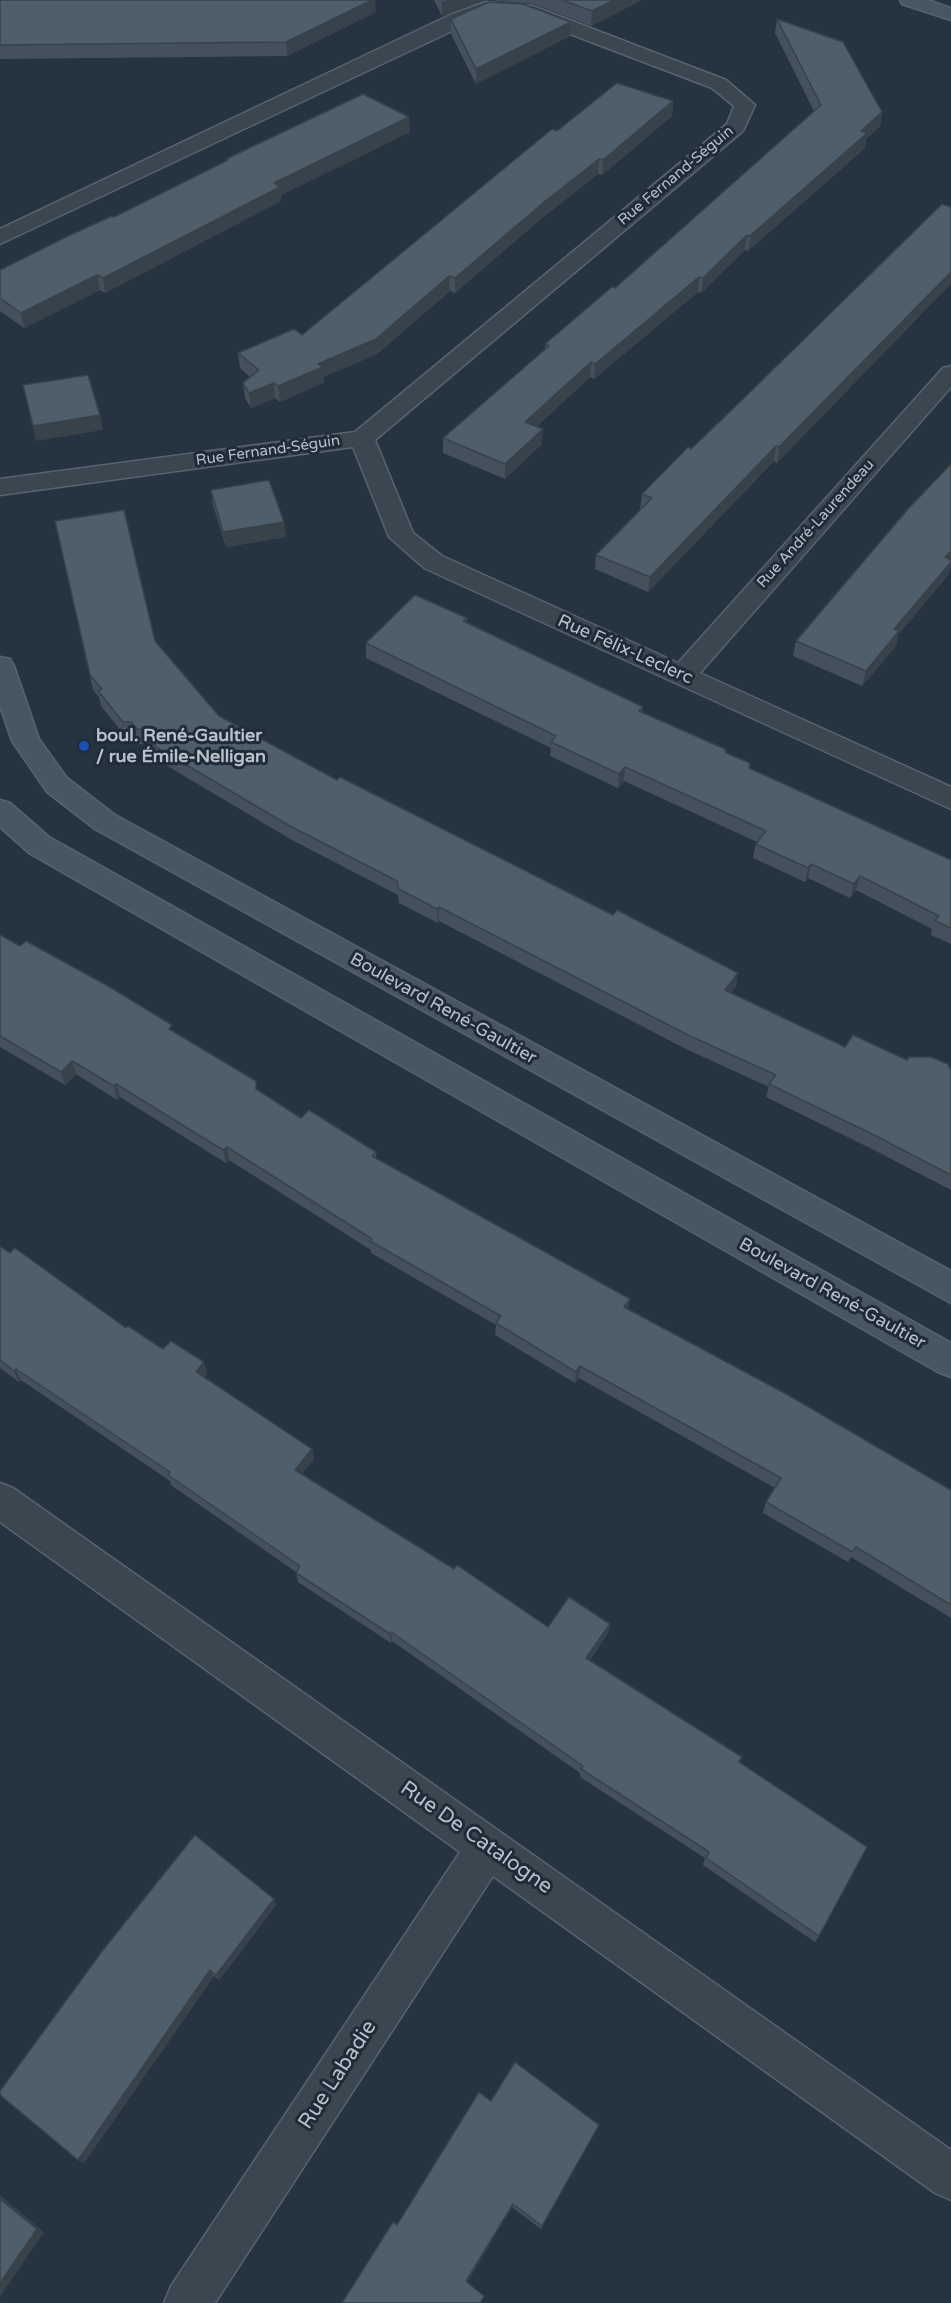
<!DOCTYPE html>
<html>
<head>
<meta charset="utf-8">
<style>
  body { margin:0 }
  canvas { display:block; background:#263441 }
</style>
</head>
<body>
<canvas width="951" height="2303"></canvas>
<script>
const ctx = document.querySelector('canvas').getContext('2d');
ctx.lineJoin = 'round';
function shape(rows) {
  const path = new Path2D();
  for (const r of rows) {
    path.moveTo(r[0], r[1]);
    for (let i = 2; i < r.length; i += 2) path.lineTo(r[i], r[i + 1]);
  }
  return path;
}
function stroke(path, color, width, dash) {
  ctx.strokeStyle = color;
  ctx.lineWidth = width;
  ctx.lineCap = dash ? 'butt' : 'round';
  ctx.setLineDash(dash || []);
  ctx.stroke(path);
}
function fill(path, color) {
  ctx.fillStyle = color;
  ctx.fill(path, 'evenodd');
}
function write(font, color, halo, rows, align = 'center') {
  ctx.font = font + ' "Varela Round",sans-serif';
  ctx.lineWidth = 6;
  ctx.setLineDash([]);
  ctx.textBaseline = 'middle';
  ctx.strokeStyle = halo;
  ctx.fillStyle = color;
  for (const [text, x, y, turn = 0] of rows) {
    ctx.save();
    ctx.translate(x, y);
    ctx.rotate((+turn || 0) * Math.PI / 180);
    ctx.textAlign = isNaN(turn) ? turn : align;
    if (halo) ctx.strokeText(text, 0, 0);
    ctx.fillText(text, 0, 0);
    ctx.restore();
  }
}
const street = shape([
  [486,2,533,6,726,80,755,105,743,131,375,440,413,533,442,556,678,663,943,368,951,366,951,387,700,673,951,787,951,809,424,568,389,537,353,447,0,495,0,479,355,432,727,124,734,106,712,88,523,16,488,14,0,244,0,229,452,14,486,2],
  [0,1483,13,1488,951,2150,951,2200,935,2193,493,1876,215,2303,164,2303,171,2286,460,1852,0,1522,0,1483]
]);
const secondary = shape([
  [900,0,928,0,951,8,951,20,902,4,900,0],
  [0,657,10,659,14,666,39,739,67,778,115,815,951,1271,951,1303,95,829,47,792,12,741,0,706,0,657],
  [0,800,10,803,49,837,951,1343,951,1377,938,1372,29,853,0,827,0,800]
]);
const wall = shape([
  [0,0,376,12,287,56,0,59],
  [434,0,486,0,442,16],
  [489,0,642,0,591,26,534,4],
  [451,19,570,36,476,84,451,34],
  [777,19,882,112,880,126,866,139,865,148,748,251,745,250,701,293,698,292,594,379,590,377,536,427,542,444,505,479,443,453,443,438,545,349,545,344,615,288,814,111,775,33],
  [673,101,672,116,602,175,598,174,542,218,455,293,450,291,377,354,323,377,324,382,280,402,275,398,251,408,245,398,243,383,250,377,240,368,238,353,302,335,557,131],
  [410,132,281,195,281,201,105,293,100,290,24,328,0,311,0,270,114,217,226,161,226,159],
  [942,204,777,463,774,461,648,592,595,569,596,555,641,509,640,509,642,494,691,449,743,399],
  [951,464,951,565,948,575,898,635,896,646,862,686,793,656,796,641],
  [211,490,284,522,286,537,226,547,213,505],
  [55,521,155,641,219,716,337,780,736,987,731,993,845,1047,951,1071,951,1190,872,1149,766,1097,769,1087,686,1049,439,921,438,923,399,903,398,895,292,840,159,761,147,744,140,744,134,737,126,737,101,706,99,697,93,690],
  [467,618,467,622,643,707,642,712,726,753,749,768,951,860,951,944,931,935,932,929,856,890,850,898,808,878,805,882,753,858,756,844,757,842,624,781,618,788,550,756,551,748,366,658,366,643],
  [0,935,174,1032,257,1090,301,1118,376,1152,376,1158,628,1309,951,1490,951,1618,851,1557,848,1562,763,1513,766,1502,775,1488,579,1378,575,1383,495,1335,496,1325,371,1253,371,1250,229,1160,226,1163,120,1097,117,1100,76,1074,65,1085,0,1047],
  [0,1246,126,1328,163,1349,204,1362,207,1374,205,1377,312,1449,314,1459,302,1474,454,1569,548,1627,610,1624,608,1633,590,1660,742,1757,740,1762,819,1936,815,1942,703,1865,705,1858,580,1777,580,1773,392,1641,391,1643,298,1582,296,1572,171,1485,170,1481,21,1380,19,1382,0,1368],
  [276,1905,219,1980,214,1976,84,2163,78,2160,0,2095],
  [599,2125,541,2229,512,2207,467,2282,484,2297,397,2225]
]);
const shadedWall = shape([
  [372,0,375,0,376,12,287,56,286,42],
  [447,0,486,0,442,16,442,2],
  [614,0,642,0,591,26,592,11],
  [571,22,570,36,476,84,476,69],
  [673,101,672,116,602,175,603,160],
  [882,112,880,126,866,139,865,148,748,251,750,236],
  [409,117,410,132,281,195,281,201,105,293,103,278,274,183],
  [599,159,598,174,542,218,455,293,455,278,543,203],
  [747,235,745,250,701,293,703,278],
  [951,272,951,284,777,463,779,447],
  [97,275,100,290,24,328,21,313],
  [449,276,450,291,377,354,323,377,324,382,280,402,278,386,318,364],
  [699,277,698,292,594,379,595,364],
  [591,362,590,377,525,437,525,422],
  [274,383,275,398,251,408,249,393],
  [100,415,103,430,36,441,33,426],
  [543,429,542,444,505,479,505,464],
  [776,446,774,461,648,592,650,577],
  [284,522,286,537,226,547,223,532],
  [951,551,951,561,945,557],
  [951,562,948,575,898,635,896,646,862,686,866,671,894,629],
  [625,767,624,781,618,788,619,774],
  [811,864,808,878,805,882,808,868],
  [860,876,856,890,850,898,854,884],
  [439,907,439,921,438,923,437,909],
  [738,973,736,987,722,1004,725,990],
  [72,1061,76,1074,65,1085,61,1072],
  [116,1084,120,1097,117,1100,114,1086],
  [227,1147,229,1160,226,1163,223,1150],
  [630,1299,628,1311,624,1307],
  [204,1362,207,1374,199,1383,196,1372],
  [580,1366,579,1378,575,1383,576,1372],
  [16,1369,21,1380,19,1382,14,1371],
  [312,1449,314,1459,297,1480,295,1470],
  [610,1624,608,1633,585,1667,586,1658],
  [391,1632,392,1641,391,1643,390,1634],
  [274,1899,276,1905,219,1980,216,1975],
  [210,1970,214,1976,84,2163,78,2160],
  [0,2195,44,2232,0,2297],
  [513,2204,512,2207,467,2283,466,2281]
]);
const building = shape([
  [0,0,372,0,286,42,0,45,0,0],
  [562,0,614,0,592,11,562,0],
  [489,2,523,4,571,22,476,69,451,19,489,2],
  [777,19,843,42,882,112,861,131,867,133,750,236,747,235,703,278,699,277,595,364,591,362,525,422,543,429,505,464,443,438,549,346,545,344,612,287,615,288,821,105,777,19],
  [617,83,673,101,603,160,599,159,543,203,455,278,449,276,376,339,318,364,323,367,278,386,274,383,249,393,243,383,259,370,238,353,294,329,302,335,552,129,557,131,617,83],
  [363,94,409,117,274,183,280,187,103,278,97,275,21,313,0,298,0,270,70,235,112,216,114,217,228,160,226,159,363,94],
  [942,204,951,207,951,272,779,447,776,446,650,577,596,555,652,498,642,494,688,447,691,449,743,399,942,204],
  [88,375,100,415,33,426,23,385,88,375],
  [951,464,951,551,945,557,951,560,951,562,894,629,899,631,866,671,796,641,908,509,951,464],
  [269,480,284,522,223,532,211,490,269,480],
  [124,510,155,641,219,716,337,780,340,777,613,915,617,910,738,973,725,990,845,1047,853,1035,907,1060,909,1057,931,1057,948,1064,951,1071,951,1175,876,1136,769,1084,776,1075,688,1035,439,907,437,909,399,889,397,881,290,826,156,747,144,730,137,729,131,722,123,722,98,691,102,689,90,675,55,521,124,510],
  [415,595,467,618,463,621,643,707,639,711,725,749,726,753,750,763,749,768,951,860,951,928,935,921,939,916,860,876,854,884,811,864,808,868,756,844,766,831,625,767,619,774,551,742,556,736,366,643,415,595],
  [0,935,20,946,26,941,108,986,172,1025,169,1029,256,1081,256,1089,301,1118,309,1110,376,1152,372,1156,630,1299,624,1307,788,1395,951,1490,951,1605,856,1547,852,1552,766,1502,781,1478,580,1366,576,1372,496,1323,501,1316,370,1241,372,1239,227,1147,223,1150,116,1084,114,1086,72,1061,61,1072,0,1036,0,935],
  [0,1246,10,1253,15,1248,126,1328,128,1326,163,1349,171,1341,204,1362,196,1372,312,1449,295,1470,454,1569,457,1565,548,1627,569,1597,610,1624,586,1658,742,1757,739,1762,867,1847,819,1936,706,1858,709,1852,581,1769,583,1766,391,1632,390,1634,296,1573,300,1566,168,1475,170,1472,16,1369,14,1371,0,1360,0,1246],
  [195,1835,274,1899,216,1975,210,1970,78,2160,0,2095,0,2091,103,1950,195,1835],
  [515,2062,599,2125,542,2226,513,2204,466,2281,484,2296,480,2303,342,2303,393,2222,397,2225,479,2092,491,2101,515,2062],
  [0,2199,37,2229,0,2283,0,2199]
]);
const markers = [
  [84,746,6,"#1a4fb4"]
];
const farStreetnames = [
  ["Rue Fernand-Séguin",676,176,-40],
  ["Rue Fernand-Séguin",268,451,-8],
  ["Rue André-Laurendeau",816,524,-48]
];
const streetNames = [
  ["Rue Félix-Leclerc",625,650,24],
  ["Boulevard René-Gaultier",443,1009,29],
  ["Boulevard René-Gaultier",832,1294,29]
];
const poiNames = [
  ["boul. René-Gaultier",96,736],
  ["/ rue Émile-Nelligan",96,757]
];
const nearStreetnames = [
  ["Rue De Catalogne",476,1838,35],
  ["Rue Labadie",338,2075,-57]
];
stroke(street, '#58636e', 3);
stroke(secondary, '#58636e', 3);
fill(street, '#3a4650');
fill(secondary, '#485563');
fill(wall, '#44515c');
fill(shadedWall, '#37424b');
fill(building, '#4f5e6b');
stroke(building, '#37424b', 1.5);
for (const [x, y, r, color] of markers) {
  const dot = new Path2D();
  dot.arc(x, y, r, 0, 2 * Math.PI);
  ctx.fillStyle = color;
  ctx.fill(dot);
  stroke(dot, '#1f2b36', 2);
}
write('15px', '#b7c0cb', '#1f2b36', farStreetnames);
write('18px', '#b7c0cb', '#1f2b36', streetNames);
write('bold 18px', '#b7c0cb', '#1f2b36', poiNames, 'left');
write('21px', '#b7c0cb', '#1f2b36', nearStreetnames);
</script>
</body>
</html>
